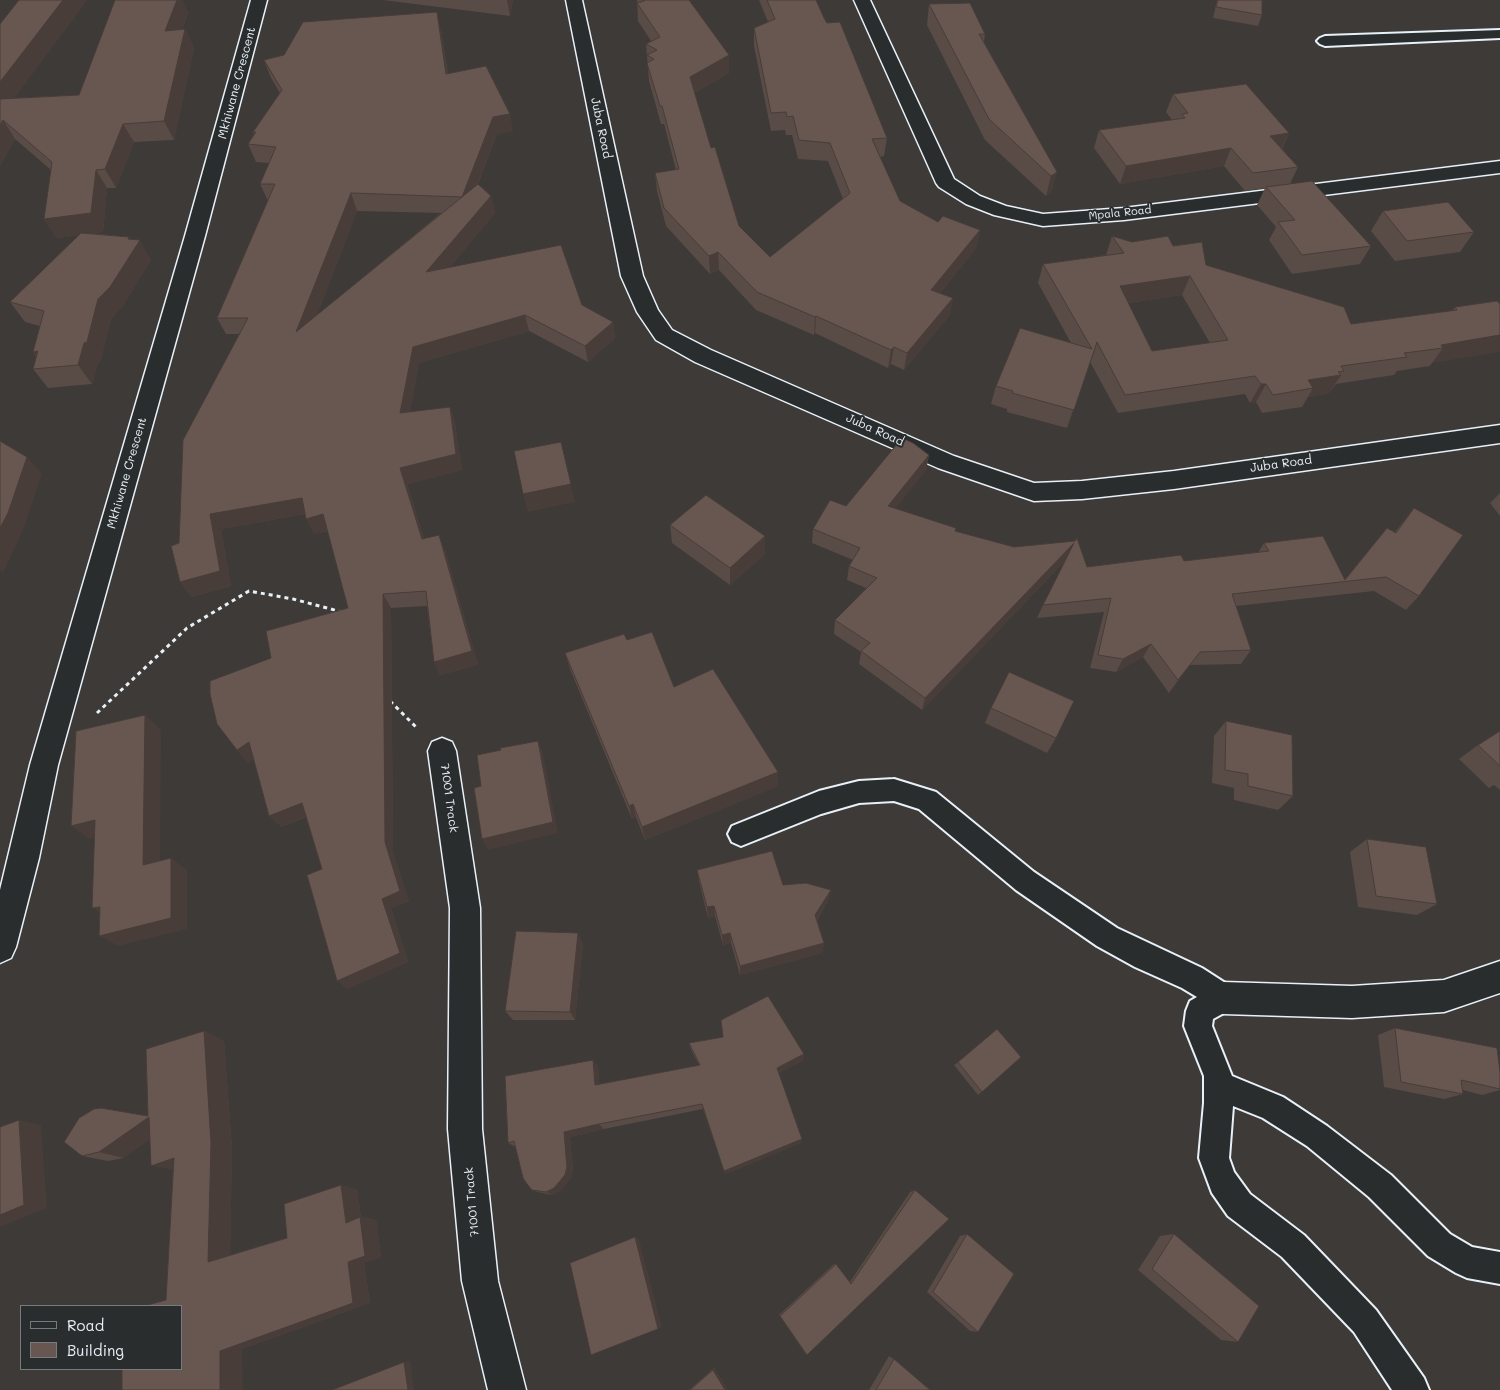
<!DOCTYPE html>
<html>
<head>
<meta charset="utf-8">
<style>
  body { margin:0 }
  #map { position:relative; width:1500px; height:1390px; overflow:hidden; background:#3d3a38; font-family:Mali,sans-serif }
  canvas { display:block }
  .legend { position:absolute; left:20px; top:1305px; width:162px; height:65px; box-sizing:border-box; background:#2a2d2e; border:1px solid #767b7f; margin:0; padding:6px 9px; list-style:none; font-size:15px; color:#e8f1f8 }
  .legend li { display:flex; align-items:center; gap:10px; height:25px }
  .legend b { width:25px; border:1px solid #767b7f }
</style>
</head>
<body>
<div id="map">
<canvas width="1500" height="1390"></canvas>
<ul class="legend">
<li><b style="height:6px;background:#2a2d2e"></b>Road</li>
<li><b style="height:14px;background:#685751"></b>Building</li>
</ul>
</div>
<script>
const ctx = document.querySelector('canvas').getContext('2d');
ctx.lineJoin = 'round';
function shape(rows) {
  const path = new Path2D();
  for (const r of rows) {
    path.moveTo(r[0], r[1]);
    for (let i = 2; i < r.length; i += 2) path.lineTo(r[i], r[i + 1]);
  }
  return path;
}
function stroke(path, color, width, dash) {
  ctx.strokeStyle = color;
  ctx.lineWidth = width;
  ctx.lineCap = dash ? 'butt' : 'round';
  ctx.setLineDash(dash || []);
  ctx.stroke(path);
}
function fill(path, color) {
  ctx.fillStyle = color;
  ctx.fill(path, 'evenodd');
}
function write(font, color, halo, rows, align = 'center') {
  ctx.font = font + ' Mali,sans-serif';
  ctx.lineWidth = 4;
  ctx.setLineDash([]);
  ctx.textBaseline = 'middle';
  ctx.strokeStyle = halo;
  ctx.fillStyle = color;
  for (const [text, x, y, turn = 0] of rows) {
    ctx.save();
    ctx.translate(x, y);
    ctx.rotate((+turn || 0) * Math.PI / 180);
    ctx.textAlign = isNaN(turn) ? turn : align;
    if (halo) ctx.strokeText(text, 0, 0);
    ctx.fillText(text, 0, 0);
    ctx.restore();
  }
}
const path = shape([
  [390,701,417,728],
  [97,713,187,628,249,591,293,599,342,612]
]);
const service = shape([
  [1500,30,1500,38,1325,46,1320,44,1317,41,1320,38,1325,36,1500,30],
  [894,779,936,792,1034,872,1117,928,1202,968,1233,988,1237,998,1233,1008,1213,1019,1212,1026,1232,1076,1283,1097,1327,1126,1391,1175,1450,1234,1472,1247,1500,1252,1500,1284,1467,1278,1456,1273,1428,1256,1369,1197,1307,1146,1263,1118,1233,1106,1229,1158,1234,1172,1250,1194,1304,1235,1376,1310,1424,1378,1429,1390,1392,1390,1354,1332,1282,1257,1228,1216,1212,1193,1199,1158,1204,1103,1204,1076,1184,1026,1186,1011,1190,1001,1197,997,1182,988,1135,967,1097,946,1016,890,919,809,894,801,859,803,821,814,741,846,732,842,728,834,732,826,819,791,859,781,894,779]
]);
const minor = shape([
  [251,0,267,0,205,236,58,765,39,858,16,947,11,958,0,963,0,890,30,765,185,236,251,0],
  [566,0,582,0,643,276,658,310,672,330,711,350,954,456,1034,483,1082,481,1174,471,1500,425,1500,443,1174,489,1082,499,1034,501,938,468,695,362,656,340,637,312,621,276,566,0],
  [854,0,870,0,954,179,980,196,1006,206,1043,214,1124,208,1500,161,1500,173,1124,220,1043,226,994,215,966,204,939,187,936,183,854,0],
  [442,738,452,742,456,751,480,908,482,1129,498,1281,526,1390,488,1390,462,1281,448,1129,450,908,428,751,432,742,442,738],
  [1500,961,1500,993,1444,1012,1352,1018,1223,1014,1212,1009,1207,998,1212,987,1223,982,1352,986,1444,980,1500,961]
]);
const wall = shape([
  [19,0,87,0,14,98,79,95,115,0,182,0,188,13,182,30,185,29,194,48,174,140,134,142,116,188,107,188,103,232,90,233,129,237,151,260,122,307,111,319,100,362,98,363,92,384,48,388,33,369,36,357,33,352,40,326,25,322,10,302,79,235,57,238,44,219,51,170,15,139,0,166,0,24],
  [383,0,513,0,510,16],
  [637,0,689,0,729,55,729,73,694,93,711,148,739,226,770,257,843,199,828,161,798,159,792,135,786,135,785,130,771,131,754,46,754,28,768,22,759,0,816,0,824,18,887,138,884,156,880,157,900,201,938,222,980,230,976,248,940,293,953,298,949,316,904,370,891,364,888,368,815,333,814,335,756,310,719,270,710,274,666,226,657,191,655,173,676,170,664,124,661,124,649,81,646,44,651,41,638,21],
  [1217,0,1262,0,1262,15,1258,26,1213,18],
  [929,4,985,34,984,42,1057,172,1051,192,1046,196,985,140,927,25],
  [441,30,448,74,513,131,497,134,478,184,491,196,495,213,450,267,582,305,613,322,615,338,588,362,529,331,419,363,410,412,450,407,455,423,462,470,407,484,424,538,445,550,478,665,440,675,434,662,427,606,391,608,393,853,409,901,391,908,408,962,347,989,322,869,306,817,281,827,253,759,248,763,237,750,271,658,348,608,328,531,314,534,305,514,221,529,231,586,192,597,180,582,179,543,239,334,226,334,217,318,268,201,260,184,269,163,256,162,248,144,254,134,253,132,280,93,271,78,264,60],
  [357,211,441,213,317,315],
  [1173,94,1289,133,1282,149,1298,167,1290,184,1371,246,1360,264,1292,274,1269,240,1276,227,1257,205,1265,188,1245,191,1224,166,1120,184,1094,148,1099,130,1172,120,1166,112],
  [1383,211,1474,232,1460,252,1395,261,1371,231],
  [1112,236,1132,242,1173,246,1206,265,1351,324,1452,311,1455,307,1497,301,1432,363,1430,366,1397,371,1394,375,1336,384,1329,393,1308,397,1302,407,1262,413,1256,402,1250,403,1245,394,1118,413,1090,362,1067,428,1007,412,1007,409,991,404,996,386,1071,343,1038,283,1043,264,1106,255],
  [1182,295,1210,343,1152,351,1128,303],
  [929,455,926,470,895,508,955,531,1014,547,1075,541,1087,567,1184,561,1258,553,1264,543,1345,579,1387,528,1395,532,1414,508,1419,596,1406,610,1374,591,1236,606,1251,650,1241,664,1190,665,1169,693,1143,657,1116,672,1090,668,1104,612,1037,618,1043,605,1066,560,922,710,859,664,861,652,834,634,835,620,866,588,847,580,849,566,853,560,812,543,813,529,846,506],
  [1500,493,1500,516,1490,503],
  [670,525,765,536,765,554,730,585,672,543],
  [627,640,674,687,778,772,778,786,645,840,636,817,632,819,570,669,565,653],
  [991,708,1056,738,1047,753,985,723],
  [1226,721,1293,796,1278,810,1234,800,1234,788,1212,783,1214,736],
  [1500,731,1500,790,1494,785,1489,788,1459,759,1478,745],
  [1367,839,1437,904,1417,915,1358,907,1350,852],
  [697,870,783,885,831,890,828,901,817,920,824,943,822,953,740,975,731,943,723,945,715,916,708,918,699,881],
  [583,943,575,1020,513,1020,505,1011],
  [1395,1028,1500,1089,1500,1090,1482,1095,1463,1090,1463,1094,1444,1099,1384,1087,1378,1035],
  [204,1031,224,1041,232,1149,230,1255,287,1238,357,1189,361,1217,376,1220,381,1257,364,1263,370,1303,242,1349,166,1300,173,1170,149,1139,124,1158,108,1161,82,1156,148,1116],
  [689,1043,804,1054,803,1061,778,1073,802,1139,801,1143,725,1174,703,1109,604,1129,570,1137,573,1170,571,1178,560,1191,552,1195,538,1192,532,1190,516,1147,508,1143,598,1066,599,1085,699,1065,691,1050],
  [1021,1057,978,1095,954,1065,958,1062],
  [915,1190,805,1353,779,1315,834,1264,836,1264,850,1282,910,1192],
  [967,1234,978,1332,970,1331,927,1292,960,1236],
  [1174,1234,1238,1342,1221,1340,1138,1270,1160,1236],
  [889,1356,894,1359,930,1390,869,1390],
  [714,1368,728,1390,689,1390]
]);
const shadedWall = shape([
  [63,0,87,0,0,117,0,82],
  [177,0,182,0,188,13,174,50,165,31],
  [507,0,513,0,510,16],
  [437,12,441,30,450,92,446,74],
  [185,29,194,48,174,140,164,121],
  [729,55,729,73,690,95,690,77],
  [510,114,513,131,497,134,466,214,462,197,493,117],
  [3,120,15,139,0,166,0,125],
  [123,124,134,142,116,188,105,169],
  [1289,133,1280,151,1270,136],
  [1231,148,1224,166,1120,184,1126,166],
  [96,170,107,188,103,232,57,238,44,219],
  [1057,172,1051,192,1046,196,1051,176],
  [351,193,357,211,304,349,296,332],
  [491,196,495,213,432,289,426,272],
  [980,230,976,248,928,308,931,290],
  [129,237,135,247,140,240,151,260,122,307,111,319,100,362,98,363,92,384,78,365,84,343,98,299],
  [718,252,719,270,710,274,709,256],
  [1190,276,1182,295,1113,305,1120,286],
  [953,298,949,316,904,370,907,353],
  [525,315,529,331,419,363,407,430,400,413,413,347],
  [816,316,815,333,814,335,815,317],
  [613,322,615,338,588,362,585,346],
  [1500,335,1500,352,1432,363,1443,348,1441,345],
  [894,347,891,364,888,368,891,350],
  [38,351,45,368,33,352],
  [1341,375,1329,393,1308,397,1313,388,1308,380],
  [1261,384,1266,384,1256,402,1250,403],
  [450,407,455,423,462,470,407,484,429,554,422,539,400,468],
  [929,455,926,470,886,521,888,506],
  [27,457,42,474,23,530,3,573,0,570,0,528],
  [571,484,575,502,528,512,523,494],
  [302,498,310,513,221,529,231,586,192,597,180,582,210,514],
  [323,514,332,530,314,534,306,519],
  [439,535,445,550,478,665,440,675,434,662],
  [765,536,765,554,730,585,730,568],
  [1074,543,1068,558,922,710,925,698],
  [383,594,391,608,393,853,409,901,391,908,408,962,347,989,337,981,382,899,385,842],
  [1151,644,1143,657,1116,672,1123,659],
  [1200,652,1190,665,1169,693,1178,680],
  [145,715,161,730,160,877,143,865],
  [538,741,543,753,558,833,488,850,482,839],
  [249,742,260,755,248,763,237,750],
  [778,772,778,786,645,840,642,827],
  [302,803,312,814,281,827,269,816],
  [633,804,636,817,632,819,629,806],
  [95,820,113,833,89,839,71,826],
  [171,858,187,870,187,929,118,946,99,936],
  [831,890,828,901,813,925,815,915],
  [714,906,715,916,708,918,707,907],
  [100,907,111,919,92,908],
  [578,933,583,943,575,1020,570,1012],
  [730,933,731,943,723,945,722,935],
  [824,943,822,953,740,975,740,966],
  [204,1031,224,1041,232,1149,230,1263,208,1262],
  [804,1054,803,1061,776,1075,777,1068],
  [593,1060,598,1066,600,1091,595,1085],
  [149,1117,172,1124,124,1158,99,1152],
  [19,1120,41,1125,47,1208,0,1227,0,1215],
  [599,1124,604,1129,570,1137,573,1170,571,1178,560,1191,552,1195,546,1192,564,1132],
  [802,1139,801,1143,725,1174,724,1171],
  [174,1158,174,1170,151,1166],
  [341,1185,357,1189,361,1217,376,1220,381,1257,364,1263,370,1303,242,1349,243,1390,220,1390,220,1351,348,1262,346,1223],
  [635,1237,639,1239,662,1327,658,1329],
  [410,1361,414,1390,408,1390,404,1362],
  [714,1368,728,1390,725,1390,713,1370]
]);
const building = shape([
  [19,0,63,0,0,82,0,24,19,0],
  [115,0,177,0,165,31,185,29,164,121,123,124,105,169,96,170,91,213,44,219,52,162,3,120,0,125,0,99,79,95,115,0],
  [644,0,689,0,729,55,690,77,711,148,715,147,739,226,770,257,850,193,830,143,799,140,793,116,787,117,786,112,771,113,754,28,775,19,767,0,816,0,824,18,827,23,840,22,887,138,872,139,900,201,938,222,943,216,980,230,931,290,953,298,907,353,894,347,891,350,816,316,815,317,757,292,718,252,709,256,664,208,655,173,679,169,662,106,660,106,647,63,654,59,647,55,657,50,646,44,660,37,637,3,644,1,644,0],
  [1218,0,1262,0,1262,15,1216,7,1218,0],
  [970,3,985,34,979,34,1057,172,1051,176,989,119,929,4,970,3],
  [437,12,446,74,486,66,510,114,493,117,462,197,478,184,491,196,426,272,561,245,582,305,613,322,585,346,525,315,413,347,400,413,450,407,456,454,400,468,422,539,439,535,472,651,434,662,426,591,383,594,385,842,400,891,382,899,400,953,337,981,307,875,322,869,302,803,269,816,249,742,237,750,217,724,210,694,210,681,271,658,266,631,348,608,323,514,306,519,302,498,210,514,220,571,180,582,171,546,179,543,183,440,248,318,217,318,275,184,260,184,276,147,248,144,256,132,253,132,282,90,264,60,284,55,303,22,437,12],
  [351,193,462,197,296,332,351,193],
  [1246,84,1289,133,1270,136,1298,167,1253,173,1231,148,1126,166,1099,130,1185,118,1182,114,1188,113,1173,94,1246,84],
  [1312,181,1371,246,1302,255,1278,222,1295,220,1266,187,1312,181],
  [1448,202,1474,232,1407,241,1383,211,1448,202],
  [81,233,129,237,128,239,140,240,110,287,98,299,87,342,84,343,78,365,33,369,38,351,33,352,44,311,10,302,81,233],
  [1112,236,1132,242,1168,236,1173,246,1202,242,1206,265,1344,307,1351,324,1457,310,1455,307,1497,301,1500,304,1500,335,1441,345,1443,348,1404,353,1407,357,1341,366,1344,371,1338,372,1341,375,1308,380,1313,388,1273,395,1266,384,1261,384,1255,376,1125,395,1097,342,1074,410,1012,393,1013,391,996,386,1020,328,1092,349,1043,264,1124,253,1112,236],
  [1190,276,1228,340,1152,351,1120,286,1190,276],
  [902,438,913,443,929,455,888,506,956,528,955,531,1014,547,1075,541,1077,538,1087,567,1181,555,1184,561,1269,551,1264,543,1323,536,1345,580,1387,528,1396,533,1414,508,1463,535,1419,596,1386,577,1232,594,1251,650,1200,652,1178,680,1151,644,1123,659,1098,655,1111,598,1043,605,1074,543,925,698,861,651,870,643,835,620,877,578,849,566,860,548,813,529,830,500,846,506,902,438],
  [0,441,27,457,8,513,0,528,0,441],
  [561,442,571,484,523,494,514,451,561,442],
  [706,495,765,536,730,568,670,525,706,495],
  [652,632,674,687,713,669,778,772,642,827,633,804,629,806,565,653,624,634,627,640,652,632],
  [1009,672,1074,701,1056,738,991,708,1009,672],
  [145,715,143,865,171,858,171,918,99,936,100,907,92,908,95,820,71,826,76,731,145,715],
  [1226,721,1292,735,1293,796,1248,786,1248,774,1225,770,1226,721],
  [1500,731,1500,766,1478,745,1500,731],
  [538,741,553,822,482,839,474,788,481,786,477,755,501,750,500,748,538,741],
  [1367,839,1426,847,1437,904,1376,896,1367,839],
  [772,851,783,885,806,883,831,890,815,915,824,943,740,966,730,933,722,935,714,906,707,907,697,870,772,851],
  [516,931,578,933,570,1012,505,1011,516,931],
  [768,996,804,1054,777,1068,802,1139,724,1171,702,1104,599,1124,564,1132,567,1167,565,1175,554,1188,546,1192,532,1190,527,1184,523,1178,514,1141,508,1143,505,1076,593,1060,595,1085,700,1065,689,1043,723,1037,721,1020,768,996],
  [1395,1028,1497,1048,1500,1072,1500,1089,1461,1080,1463,1094,1401,1082,1395,1028],
  [997,1029,1021,1057,982,1092,958,1062,997,1029],
  [204,1031,211,1143,208,1262,287,1238,284,1204,341,1185,346,1223,360,1217,365,1256,348,1262,353,1303,220,1351,220,1390,122,1390,122,1369,181,1369,181,1306,144,1306,166,1300,174,1158,151,1166,149,1117,99,1152,82,1156,64,1142,79,1118,94,1109,101,1108,148,1116,146,1049,204,1031],
  [19,1120,24,1205,0,1215,0,1127,19,1120],
  [915,1190,949,1219,807,1355,780,1316,836,1264,851,1284,915,1190],
  [967,1234,1014,1274,978,1332,933,1292,967,1234],
  [1174,1234,1259,1306,1238,1342,1152,1269,1174,1234],
  [635,1237,658,1329,591,1355,570,1263,635,1237],
  [894,1359,930,1390,876,1390,894,1359],
  [404,1362,408,1390,332,1390,404,1362],
  [713,1370,725,1390,690,1390,713,1370]
]);
const farStreetnames = [
  ["Mpala Road",1120,213,-6]
];
const streetNames = [
  ["Mkhiwane Crescent",237,83,-75],
  ["Juba Road",601,128,78],
  ["Juba Road",875,430,24],
  ["Juba Road",1281,464,-8],
  ["Mkhiwane Crescent",127,473,-74],
  ["71001 Track",449,798,82],
  ["71001 Track",472,1202,-95]
];
stroke(service, '#e8f1f8', 4);
stroke(minor, '#e8f1f8', 3);
stroke(path, '#e8f1f8', 3, [4, 4]);
fill(service, '#2a2d2e');
fill(minor, '#2a2d2e');
fill(wall, '#594b46');
fill(shadedWall, '#493d39');
fill(building, '#685751');
stroke(building, '#493d39', 1);
write('11px', '#e8f1f8', '#2a2d2e', farStreetnames);
write('12px', '#e8f1f8', '#2a2d2e', streetNames);
</script>
</body>
</html>
